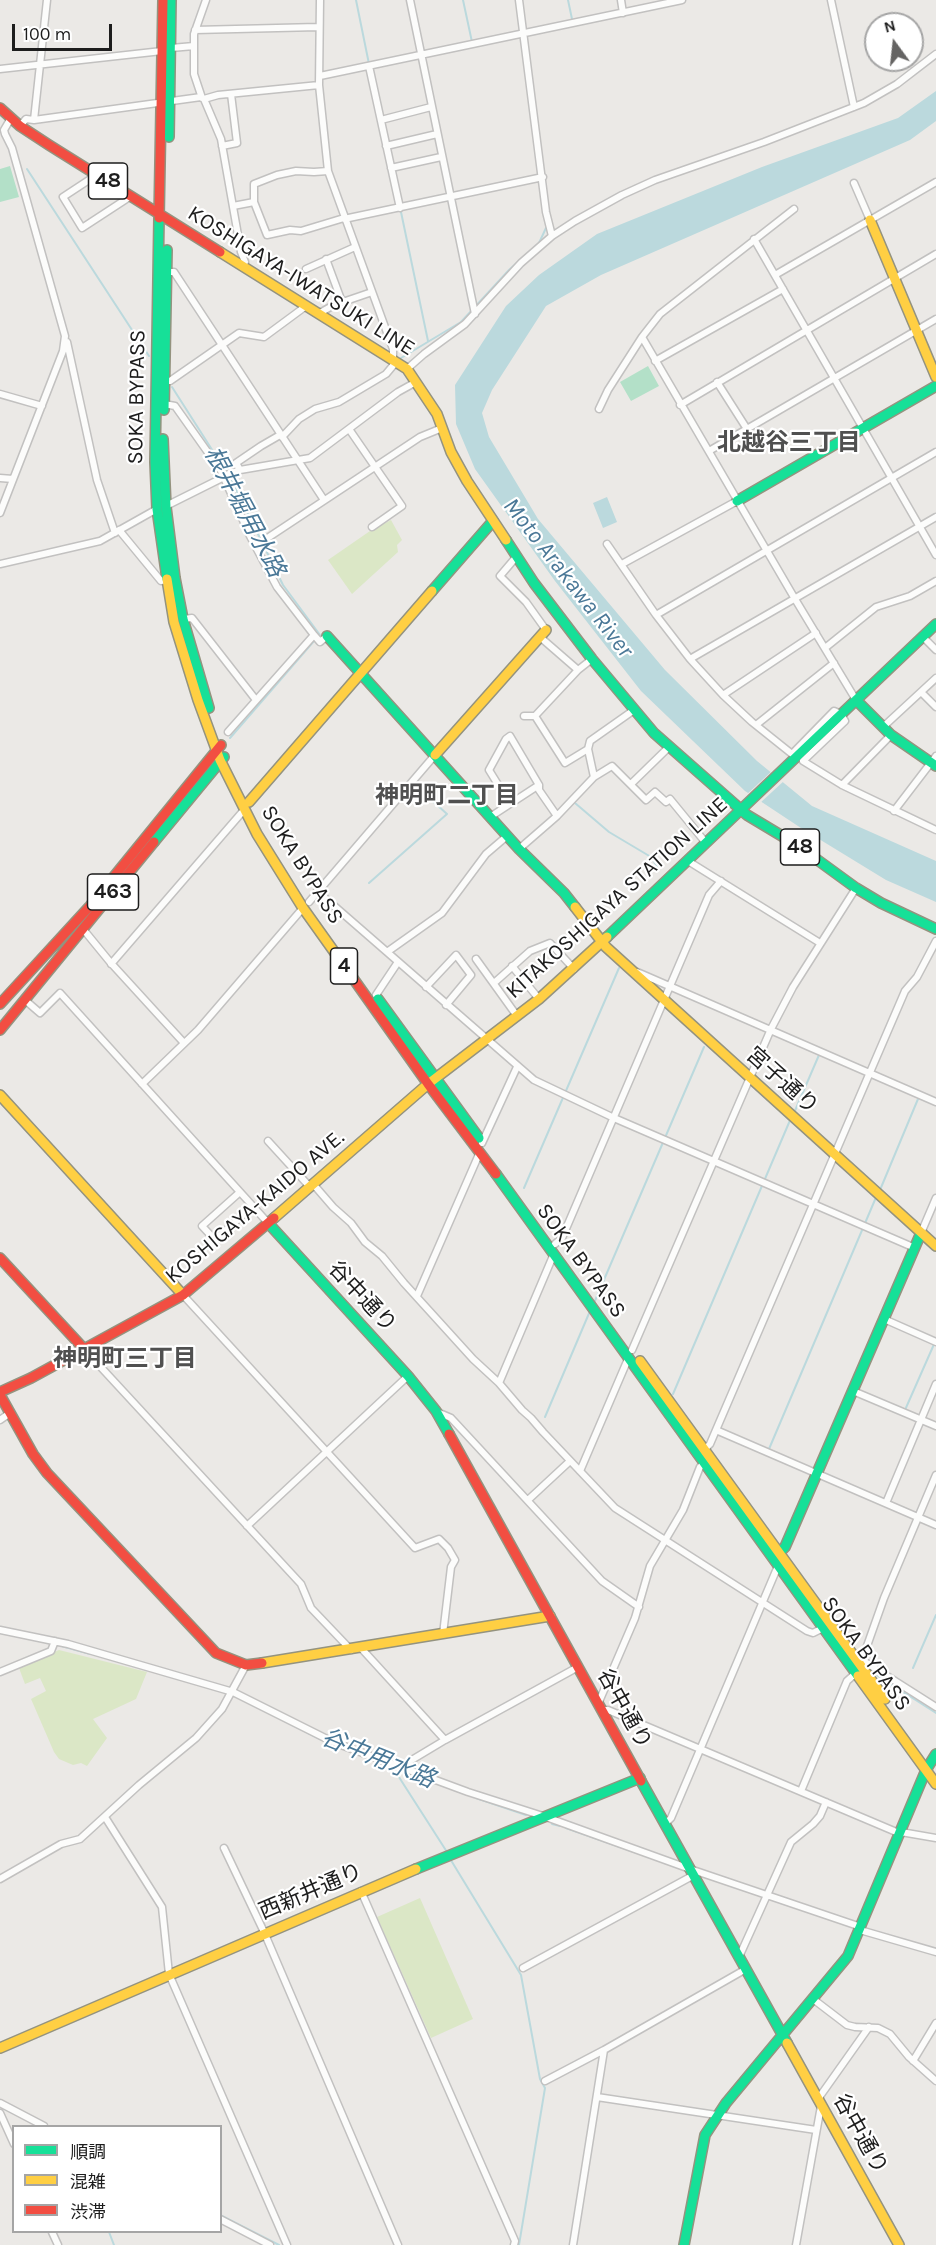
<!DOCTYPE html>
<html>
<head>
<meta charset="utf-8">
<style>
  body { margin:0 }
  #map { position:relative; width:936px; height:2245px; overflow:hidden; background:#ebe9e6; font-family:Karla,"Noto Sans JP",sans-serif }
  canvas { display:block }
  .legend { position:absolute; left:12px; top:2125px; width:210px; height:108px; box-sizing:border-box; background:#fff; border:2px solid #a5a5a5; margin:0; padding:8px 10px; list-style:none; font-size:18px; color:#1d1d1d }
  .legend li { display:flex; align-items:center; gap:12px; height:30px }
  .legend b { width:30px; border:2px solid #a5a5a5 }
  .north { position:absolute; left:864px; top:12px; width:60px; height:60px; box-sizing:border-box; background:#fff; border:2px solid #a5a5a5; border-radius:50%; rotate:345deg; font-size:16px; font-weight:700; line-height:24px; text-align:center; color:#1d1d1d }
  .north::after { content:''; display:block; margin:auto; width:21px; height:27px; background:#656463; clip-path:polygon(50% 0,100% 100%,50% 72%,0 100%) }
  .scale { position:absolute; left:12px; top:24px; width:100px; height:27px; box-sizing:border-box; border:3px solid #1d1d1d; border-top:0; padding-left:8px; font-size:18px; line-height:21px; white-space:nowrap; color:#1d1d1d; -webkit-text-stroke:4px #fff; paint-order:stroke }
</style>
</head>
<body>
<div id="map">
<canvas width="936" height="2245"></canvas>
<ul class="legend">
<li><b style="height:8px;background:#16e098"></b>順調</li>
<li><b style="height:8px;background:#ffcf43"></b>混雑</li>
<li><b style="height:8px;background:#f24e42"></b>渋滞</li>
</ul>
<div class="north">N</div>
<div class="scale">100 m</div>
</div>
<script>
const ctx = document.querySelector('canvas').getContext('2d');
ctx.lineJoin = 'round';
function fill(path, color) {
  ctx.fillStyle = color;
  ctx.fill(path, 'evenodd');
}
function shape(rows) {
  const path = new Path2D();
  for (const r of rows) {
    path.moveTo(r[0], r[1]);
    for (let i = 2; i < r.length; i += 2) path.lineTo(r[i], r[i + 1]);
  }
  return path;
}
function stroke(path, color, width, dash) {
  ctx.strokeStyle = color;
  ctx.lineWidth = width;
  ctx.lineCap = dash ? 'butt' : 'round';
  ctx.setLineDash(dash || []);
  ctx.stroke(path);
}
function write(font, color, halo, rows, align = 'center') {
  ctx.font = font + ' Karla,"Noto Sans JP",sans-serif';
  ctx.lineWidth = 4.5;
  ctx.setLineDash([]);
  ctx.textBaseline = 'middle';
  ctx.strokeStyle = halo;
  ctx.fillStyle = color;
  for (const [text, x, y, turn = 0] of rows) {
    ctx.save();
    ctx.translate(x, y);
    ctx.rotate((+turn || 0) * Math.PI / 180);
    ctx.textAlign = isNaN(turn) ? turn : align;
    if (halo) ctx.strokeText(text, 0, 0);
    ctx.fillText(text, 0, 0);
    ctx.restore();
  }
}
const grass = shape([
  [391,520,402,540,397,545,398,552,352,594,328,560,370,531],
  [59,1650,147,1672,136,1699,93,1719,107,1738,87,1766,81,1763,73,1765,59,1759,54,1752,31,1699,46,1691,40,1678,25,1684,19,1668],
  [420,1898,473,2019,431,2038,377,1917]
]);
const pitch = shape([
  [10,166,19,197,0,202,0,169],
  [648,366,659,386,631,401,620,382]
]);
const water = shape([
  [936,91,936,121,910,140,601,275,546,306,492,390,482,413,489,437,538,519,665,670,757,761,812,806,936,861,936,902,886,880,801,828,745,791,641,691,555,581,475,469,456,424,455,385,506,306,539,275,597,234,762,167,898,118],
  [607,497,617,522,603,528,593,503]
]);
const pier = shape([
  [773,770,785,780,759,804,746,795]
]);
const stream = shape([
  [356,0,369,64],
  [463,0,472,42],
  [568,0,572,19],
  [27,169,149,356],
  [401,212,428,341],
  [401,358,461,322,509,270,539,243,546,228],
  [172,387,232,481,283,585,320,635],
  [230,738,314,641],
  [575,803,609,832,651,857,659,869],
  [369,883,447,814,415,785],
  [794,1113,819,1055],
  [524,1188,619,968],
  [880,1190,918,1099],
  [594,1303,704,1047],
  [673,1394,791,1118],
  [905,1410,935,1342],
  [545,1417,590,1311],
  [769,1449,877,1195],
  [58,1645,90,1654],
  [913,1668,936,1615],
  [875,1674,936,1713],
  [255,1706,322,1740],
  [341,1748,460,1792],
  [397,1774,447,1852],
  [476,1798,526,1815],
  [552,1824,560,1826],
  [566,1828,637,1853],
  [449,1857,521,1975,540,2079,545,2088,519,2245],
  [0,2107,13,2113],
  [220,2215,279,2245],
  [109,2232,114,2245]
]);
const street = shape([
  [320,0,319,85,328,171,393,349,393,360],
  [410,0,475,314],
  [519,0,546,212,552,236],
  [621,0,623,13],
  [831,0,854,107],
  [195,30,318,27],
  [171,48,194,46],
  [369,66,400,208],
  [0,69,162,51],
  [320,76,682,0],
  [202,98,194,74,194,34,206,0],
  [204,99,221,139,241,252,245,262,242,267],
  [34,120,201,97,204,99,218,95,319,85],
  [381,120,431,107],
  [20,126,26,119,34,120,47,0],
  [222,146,237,143,231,94],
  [386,146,437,134],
  [391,168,441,157],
  [98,174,63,197,82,228,131,196],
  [854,183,870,220],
  [254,202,267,235,290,230,301,231,344,218],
  [233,206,254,202,254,184,277,175,296,171,314,172,328,171],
  [794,209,660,314,642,337,795,599,856,700],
  [344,219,543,177],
  [754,239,936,555],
  [326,259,342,302],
  [306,269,355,247],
  [167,272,174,272,324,500],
  [775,275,936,182],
  [318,314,334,305,372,292],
  [67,342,97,480,115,533],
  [655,361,783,289],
  [407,369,424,354,465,324,521,263,552,236,575,221,622,195,655,180,764,142,864,103,897,84,936,54],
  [165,381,170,381,239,333,264,337,306,306],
  [717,382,747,429],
  [0,394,42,406],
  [164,404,175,406,221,471,250,536,277,587,314,635],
  [680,405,936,254],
  [599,409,608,390,642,337],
  [349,429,402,506,372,527],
  [282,437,299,419,315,409,339,402,386,374,396,362],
  [709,451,936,319],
  [240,470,236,463,261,446,280,435],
  [223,476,240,470,310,458,398,392,416,382],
  [0,478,13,479],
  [166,506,224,477],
  [0,513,63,351,65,336,12,148,5,134,4,130,11,118],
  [119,530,161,581,166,580],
  [263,541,420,437,442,428],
  [607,544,656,615,690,659,723,695,752,722,792,754,834,711,841,714,845,721,803,761,842,785,936,830],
  [517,556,500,576,526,602,546,630],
  [0,564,100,541,157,509],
  [622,564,737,501],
  [656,615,936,452],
  [183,619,192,618,256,700],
  [540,637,578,670],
  [923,637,936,650],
  [825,648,876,607,910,596,936,581],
  [690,659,936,517],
  [921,692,936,707],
  [723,695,816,633],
  [524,716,535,716,578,670,592,659],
  [535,716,565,763,588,749],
  [756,725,834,663],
  [883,727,936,678],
  [228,732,314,635,320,642,327,636],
  [594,777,612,766,646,800,655,792,666,802,670,799,706,843],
  [631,784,670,746],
  [842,785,891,735],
  [510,804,489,770,506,739,510,736,539,785,539,790,557,816],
  [894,811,936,756],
  [490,817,539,785],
  [519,849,557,816,594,777,588,749,590,741,634,710],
  [688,861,820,943],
  [317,891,534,1080,614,1118,915,1248],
  [309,902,435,755],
  [83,929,110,962,184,1043],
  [387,952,442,913,486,854,507,836],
  [476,959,517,1016],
  [111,964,244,810],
  [512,966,539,999],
  [637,972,936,1102],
  [494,983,530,951,550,943,574,969],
  [426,987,456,955,471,975,446,1005],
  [376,995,398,962],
  [25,1000,40,1013,60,993,269,1224],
  [142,1084,198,1030,303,908],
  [268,1141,310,1187],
  [482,1143,517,1067],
  [314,1185,333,1207,351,1223,365,1242,382,1256,404,1283,473,1359,499,1383,522,1410,531,1418,543,1432,615,1508,807,1631,813,1633,823,1628],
  [240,1192,202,1226,215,1240,253,1206],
  [921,1233,936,1198],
  [555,1244,562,1238,709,895,721,881],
  [183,1295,415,1548,439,1539,448,1548,455,1560,451,1567,443,1634],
  [417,1296,480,1152],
  [884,1319,936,1342],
  [85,1350,301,1584,311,1608,351,1650],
  [632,1350,771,1029,793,987,856,888],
  [499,1383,553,1256],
  [853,1391,936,1426],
  [437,1412,451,1418,602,1581,639,1607],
  [0,1420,10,1413],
  [716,1430,936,1525],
  [705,1449,710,1444,716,1430,905,991,917,977,936,941],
  [580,1471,628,1359],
  [936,1475,884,1598,862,1660,936,1707],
  [528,1500,570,1461],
  [886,1503,936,1384],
  [247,1526,408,1376],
  [0,1630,68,1644,233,1692,333,1742,468,1792,546,1817,690,1869,861,1927],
  [361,1648,445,1740],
  [0,1672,51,1651,55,1641],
  [598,1704,635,1618,650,1566,683,1510,700,1467,704,1463],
  [602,1710,608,1710,901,1834],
  [400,1767,445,1740,578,1667],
  [801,1791,847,1681,855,1674],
  [105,1817,162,1907,169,1974,287,2245],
  [665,1824,671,1818,778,1566],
  [901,1832,936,1838],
  [224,1848,264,1932,398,2245],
  [0,1879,61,1844,80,1839,139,1785,196,1738,222,1709,246,1665],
  [361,1891,515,2241,514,2245],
  [860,1930,936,1952],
  [739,1957,791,1842,813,1824,820,1816,826,1802],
  [523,1968,694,1875],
  [813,1999,847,2025,855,2027,878,2028,890,2034,909,2057,936,2081],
  [913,2061,936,2023],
  [545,2081,604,2050,746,1969],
  [597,2097,816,2130],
  [818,2099,869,2027],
  [0,2103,44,2126],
  [0,2113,14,2144],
  [220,2219,270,2245],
  [52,2232,58,2245],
  [573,2245,604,2050],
  [796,2245,821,2106]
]);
const fast = shape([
  [169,137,171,0],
  [159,218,155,462,157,509,167,579],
  [164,410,167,250],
  [163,439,166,507,175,578,183,619,209,708],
  [737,501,936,386],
  [506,540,534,583,592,659,654,733,747,815,797,845,856,888,881,903,936,929],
  [432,591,493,521],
  [327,636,519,849,564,893,575,907],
  [856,700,891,735,936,766],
  [154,842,224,757],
  [607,937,936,624],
  [378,999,479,1138],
  [496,1174,858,1676],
  [269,1224,408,1376,436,1411,449,1434],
  [779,1553,785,1547,921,1233],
  [641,1781,787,2043],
  [416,1869,640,1778],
  [684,2245,705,2135,726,2103,848,1956,926,1770,936,1754]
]);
const slow = shape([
  [870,220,936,377],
  [220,252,407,369,437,414,451,452,467,481,506,540],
  [167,579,174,622,198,700,220,760,257,834,303,908,350,974],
  [435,755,546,630],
  [249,802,432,591],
  [575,907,606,947,936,1246],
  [0,1095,183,1295],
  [274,1218,428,1084,539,999,607,937],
  [640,1361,885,1699],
  [262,1663,550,1616],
  [858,1676,936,1784],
  [787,2043,899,2245],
  [0,2048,416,1869]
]);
const jam = shape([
  [0,108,20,126,49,145,220,252],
  [159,218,163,0],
  [350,974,428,1084,496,1174],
  [0,1004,90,906,221,745],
  [0,1030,154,842],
  [0,1258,85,1350],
  [0,1392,31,1378,183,1295,274,1218],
  [0,1395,33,1454,47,1473,216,1653,246,1665,262,1663],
  [449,1434,641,1781]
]);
const shields = [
  [108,181,39],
  [800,847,39],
  [113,892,51],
  [344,966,27]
];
const shieldNames = [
  ["48",108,181],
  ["48",800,847],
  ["463",113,892],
  ["4",344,966]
];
const streetNames = [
  ["KOSHIGAYA-IWATSUKI LINE",301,281,32],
  ["SOKA BYPASS",137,397,-89],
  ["SOKA BYPASS",302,865,58],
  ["KITAKOSHIGAYA STATION LINE",617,898,-42],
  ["宮子通り",782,1081,42],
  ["KOSHIGAYA-KAIDO AVE.",255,1207,-40],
  ["SOKA BYPASS",581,1261,54],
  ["谷中通り",362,1297,47],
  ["SOKA BYPASS",866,1654,54],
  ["谷中通り",624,1709,61],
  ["西新井通り",311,1892,-23],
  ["谷中通り",860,2134,61]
];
const neighbourhoodNames = [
  ["北越谷三丁目",789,443],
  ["神明町二丁目",447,796],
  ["神明町三丁目",125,1359]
];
const waterNames = [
  ["根井堀用水路",244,512,62],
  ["Moto Arakawa River",568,578,52],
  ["谷中用水路",378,1759,22]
];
fill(grass, '#dbe7c6');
fill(pitch, '#b3e0c8');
fill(water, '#bbd9dd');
fill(pier, '#ebe9e6');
stroke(stream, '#bbd9dd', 2);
stroke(street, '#c2c1c0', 9);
stroke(fast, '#94937f', 12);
stroke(slow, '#94937f', 12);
stroke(jam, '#94937f', 12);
stroke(street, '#fcfcfb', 6);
stroke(fast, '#16e098', 9);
stroke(slow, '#ffcf43', 9);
stroke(jam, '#f24e42', 9);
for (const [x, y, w] of shields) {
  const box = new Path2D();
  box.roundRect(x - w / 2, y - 18, w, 36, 4.5);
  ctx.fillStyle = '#fff';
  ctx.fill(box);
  stroke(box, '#1d1d1d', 1.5);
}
write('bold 21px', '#1d1d1d', null, shieldNames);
write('22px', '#1d1d1d', '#fff', streetNames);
write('bold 24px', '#505050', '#fff', neighbourhoodNames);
write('italic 24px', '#4a7897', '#fff', waterNames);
</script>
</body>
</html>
